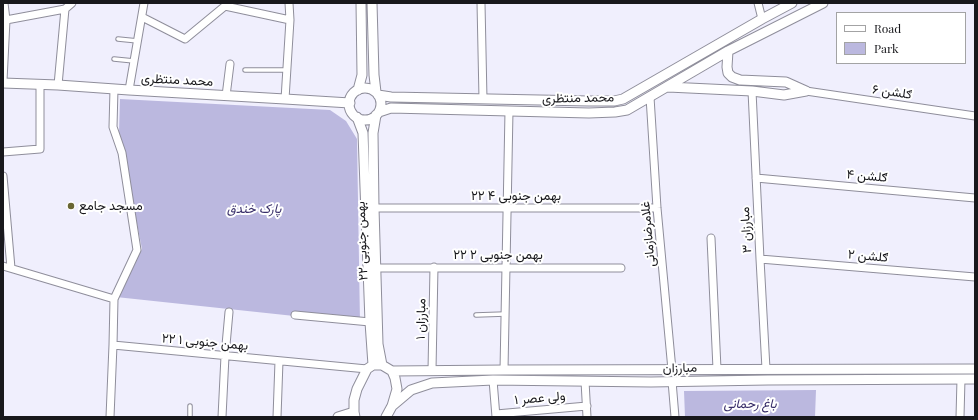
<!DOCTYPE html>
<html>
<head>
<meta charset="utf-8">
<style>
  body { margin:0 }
  #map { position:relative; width:978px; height:420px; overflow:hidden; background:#f0effd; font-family:"Playfair Display",serif }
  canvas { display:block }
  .frame { position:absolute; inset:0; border:4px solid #18181c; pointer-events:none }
  .legend { position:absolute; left:836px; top:12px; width:130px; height:52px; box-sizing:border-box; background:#fff; border:1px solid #a3a3a4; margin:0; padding:5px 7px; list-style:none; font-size:12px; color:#18181c }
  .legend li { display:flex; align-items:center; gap:8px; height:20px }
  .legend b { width:20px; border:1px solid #a3a3a4 }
</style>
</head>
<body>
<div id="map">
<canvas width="978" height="420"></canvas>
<div class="frame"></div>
<ul class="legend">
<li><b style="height:5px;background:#fff"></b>Road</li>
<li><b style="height:11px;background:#bbb8df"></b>Park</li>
</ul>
</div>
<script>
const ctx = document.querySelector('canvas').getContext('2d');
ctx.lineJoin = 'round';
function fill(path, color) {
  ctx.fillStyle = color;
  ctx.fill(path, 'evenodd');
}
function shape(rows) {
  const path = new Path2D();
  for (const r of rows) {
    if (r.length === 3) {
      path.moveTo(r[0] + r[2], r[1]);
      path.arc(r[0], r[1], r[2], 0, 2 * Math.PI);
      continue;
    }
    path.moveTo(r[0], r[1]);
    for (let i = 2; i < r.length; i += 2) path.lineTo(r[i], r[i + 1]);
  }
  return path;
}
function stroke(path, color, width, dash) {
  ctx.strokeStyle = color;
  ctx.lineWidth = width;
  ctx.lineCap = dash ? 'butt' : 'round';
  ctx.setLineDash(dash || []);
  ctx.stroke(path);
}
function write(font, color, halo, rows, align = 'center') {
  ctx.font = font + ' "Playfair Display",Vazirmatn,serif';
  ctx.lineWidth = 4;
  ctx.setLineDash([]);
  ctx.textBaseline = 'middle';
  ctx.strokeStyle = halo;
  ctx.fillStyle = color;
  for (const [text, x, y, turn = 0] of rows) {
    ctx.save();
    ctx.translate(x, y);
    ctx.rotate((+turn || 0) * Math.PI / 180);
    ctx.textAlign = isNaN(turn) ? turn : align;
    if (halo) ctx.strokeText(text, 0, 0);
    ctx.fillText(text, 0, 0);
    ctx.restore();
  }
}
const green = shape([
  [120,99,330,110,346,121,357,139,360,323,116,297,142,249,119,133],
  [816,390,815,417,685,417,684,391]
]);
const lane = shape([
  [118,39,138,41],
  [114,59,134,61],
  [245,70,287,70],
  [476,315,505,314],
  [190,417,190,406]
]);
const street = shape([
  [481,3,483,99],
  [758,3,762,19],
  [225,6,290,20],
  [142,17,185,39,225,6,226,3],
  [6,20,65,9,72,3],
  [3,81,6,20,4,3],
  [58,85,65,9],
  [129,90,144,3],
  [752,91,760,259,766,369],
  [806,91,975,116],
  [226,96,230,64],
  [650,97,657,208,672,370],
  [285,99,290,20,289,3],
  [3,152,40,149,40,84],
  [3,176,11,268],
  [756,178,975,198],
  [374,208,657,208],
  [711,238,717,369],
  [760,259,975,277],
  [3,266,114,299,137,250,122,153,113,127,114,89],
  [376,268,621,268],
  [295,315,370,322],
  [113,345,367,369],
  [432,370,434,267],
  [504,370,509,111],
  [493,380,496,417],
  [585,381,587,417],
  [672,381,675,417],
  [496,414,587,406],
  [110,417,113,345,114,299],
  [222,417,225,356,229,312],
  [277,417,279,361],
  [960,417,961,379]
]);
const secondary = shape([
  [372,3,374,75,376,92],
  [728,51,727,67,728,73,732,77,740,80,786,82,806,91],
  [3,83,58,85,129,90,285,99,350,103],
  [668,87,752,91,784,95,806,91],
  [365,104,16],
  [358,90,362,75,361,3],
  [378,95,391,97,589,101,614,101,623,99,762,19,792,3],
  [379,112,391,108,589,113,615,112,627,110,728,51,823,3],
  [376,115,373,133,374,208,378,344,382,365],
  [357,117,363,133,370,322,373,365],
  [392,371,504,370,975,369],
  [392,406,411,390,432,383,493,380,651,382,768,380,975,379],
  [338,417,354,412],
  [355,417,354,412,354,400,357,389,367,369,373,365,382,365,392,371,395,378,397,389,392,406,386,417]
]);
const markers = [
  [71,206,4,"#696633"]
];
const streetNames = [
  ["محمد منتظری",177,80,3],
  ["ګلشن ۶",892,92,8],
  ["محمد منتظری",578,98,-1],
  ["ګلشن ۴",867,176,5],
  ["۲۲ بهمن جنوبی ۴",516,196],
  ["مبارزان ۳",746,230,-93],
  ["غلامرضازمانی",648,234,-95],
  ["۲۲ بهمن جنوبی",362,241,-92],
  ["۲۲ بهمن جنوبی ۲",498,255],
  ["ګلشن ۲",868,256,5],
  ["مبارزان ۱",421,319,-89],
  ["۲۲ بهمن جنوبی ۱",205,342,5],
  ["مبارزان",680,368,-1],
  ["ولی عصر ۱",540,398,-5]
];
const poiNames = [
  ["مسجد جامع",79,206]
];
const parkNames = [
  ["پارک خندق",254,209],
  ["باغ رحمانی",750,404]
];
fill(green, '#bbb8df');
stroke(lane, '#8f8e9b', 5.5);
stroke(street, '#8f8e9b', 9);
stroke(secondary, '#8f8e9b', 11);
stroke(lane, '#fff', 3.5);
stroke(street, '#fff', 7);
stroke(secondary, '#fff', 9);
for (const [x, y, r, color] of markers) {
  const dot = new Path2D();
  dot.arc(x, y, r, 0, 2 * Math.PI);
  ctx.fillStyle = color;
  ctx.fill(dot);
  stroke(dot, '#fff', 1.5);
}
write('13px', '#18181c', '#fff', streetNames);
write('13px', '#18181c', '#fff', poiNames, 'left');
write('italic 13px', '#382e69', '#fff', parkNames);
</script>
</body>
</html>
